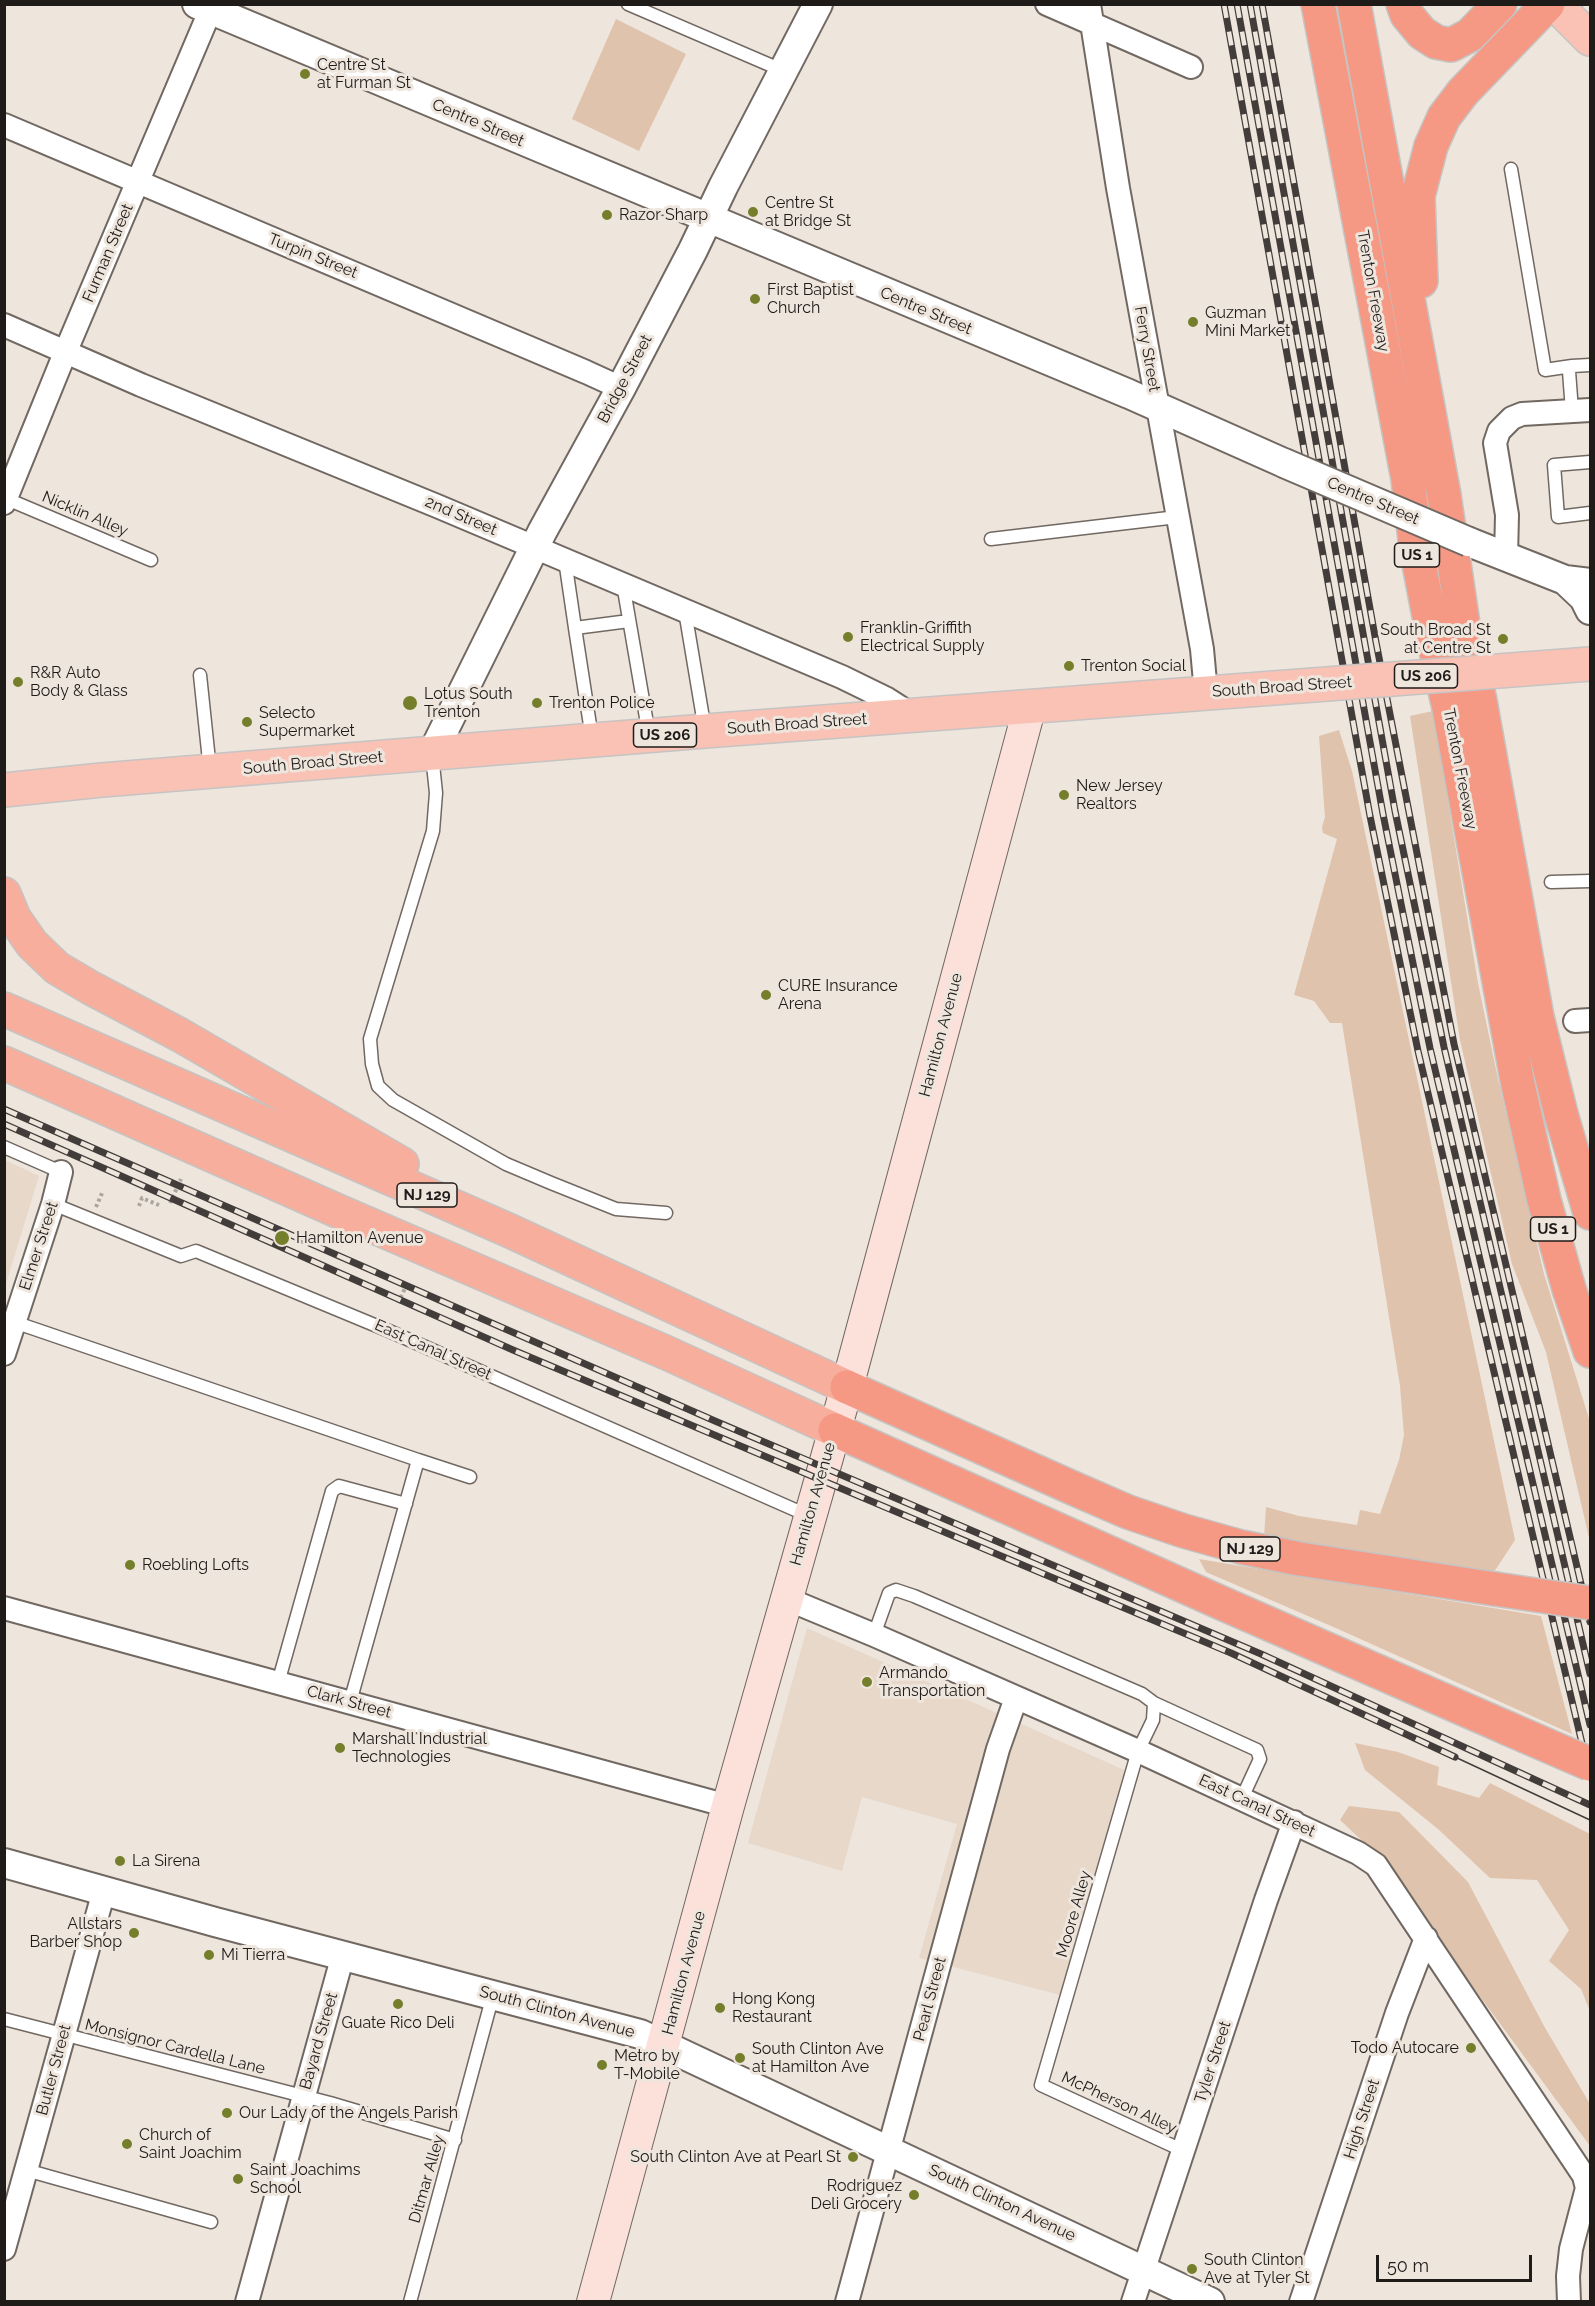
<!DOCTYPE html>
<html>
<head>
<meta charset="utf-8">
<style>
  body { margin:0 }
  #map { position:relative; width:1595px; height:2306px; overflow:hidden; background:#eee5dd; font-family:Raleway,sans-serif }
  canvas { display:block }
  .frame { position:absolute; inset:0; border:6px solid #1f1b19; pointer-events:none }
  .scale { position:absolute; left:1376px; top:2255px; width:156px; height:27px; box-sizing:border-box; border:3px solid #1f1b19; border-top:0; padding-left:8px; font-size:18px; line-height:21px; white-space:nowrap; color:#1f1b19; -webkit-text-stroke:4px #eee5dd; paint-order:stroke }
</style>
</head>
<body>
<div id="map">
<canvas width="1595" height="2306"></canvas>
<div class="frame"></div>
<div class="scale">50 m</div>
</div>
<script>
const ctx = document.querySelector('canvas').getContext('2d');
ctx.lineJoin = 'round';
function fill(path, color) {
  ctx.fillStyle = color;
  ctx.fill(path, 'evenodd');
}
function shape(rows) {
  const path = new Path2D();
  for (const r of rows) {
    path.moveTo(r[0], r[1]);
    for (let i = 2; i < r.length; i += 2) path.lineTo(r[i], r[i + 1]);
  }
  return path;
}
function stroke(path, color, width, dash) {
  ctx.strokeStyle = color;
  ctx.lineWidth = width;
  ctx.lineCap = dash ? 'butt' : 'round';
  ctx.setLineDash(dash || []);
  ctx.stroke(path);
}
function write(font, color, halo, rows, align = 'center') {
  ctx.font = font + ' Raleway,sans-serif';
  ctx.lineWidth = 6;
  ctx.setLineDash([]);
  ctx.textBaseline = 'middle';
  ctx.strokeStyle = halo;
  ctx.fillStyle = color;
  for (const [text, x, y, turn = 0] of rows) {
    ctx.save();
    ctx.translate(x, y);
    ctx.rotate((+turn || 0) * Math.PI / 180);
    ctx.textAlign = isNaN(turn) ? turn : align;
    if (halo) ctx.strokeText(text, 0, 0);
    ctx.fillText(text, 0, 0);
    ctx.restore();
  }
}
const built = shape([
  [5,1160,39,1176,5,1287],
  [807,1628,1131,1773,1064,1996,919,1958,957,1824,862,1797,842,1871,748,1843]
]);
const green = shape([
  [616,19,686,54,639,151,572,119],
  [1433,711,1478,983,1498,1079,1544,1274,1590,1422,1590,1542,1546,1352,1512,1264,1460,1040,1410,716],
  [1339,730,1352,771,1515,1540,1494,1572,1264,1537,1266,1507,1299,1516,1357,1525,1360,1510,1380,1514,1399,1460,1404,1435,1400,1386,1342,1023,1330,1023,1314,1001,1294,995,1337,839,1323,833,1322,827,1325,817,1319,736],
  [1199,1559,1541,1616,1572,1734,1338,1629,1206,1572],
  [1355,1743,1398,1752,1439,1767,1437,1785,1479,1798,1490,1783,1590,1834,1590,2011,1581,1989,1549,1961,1569,1930,1537,1880,1490,1878,1438,1829,1365,1770],
  [1349,1806,1399,1812,1468,1882,1544,2026,1590,2104,1590,2146,1373,1851,1340,1820]
]);
const path = shape([
  [170,1203,181,1179],
  [139,1206,142,1198,161,1206],
  [96,1207,103,1191],
  [398,1303,408,1282]
]);
const service = shape([
  [628,4,784,71],
  [1511,169,1545,370,1572,366],
  [1572,411,1569,371,1572,366,1590,365],
  [1590,462,1554,465,1558,517,1590,513],
  [7,499,151,560],
  [991,539,1177,517],
  [565,560,575,628],
  [623,584,649,735],
  [685,611,705,730],
  [200,675,210,770],
  [592,738,575,628,629,621],
  [432,755,436,793,433,831,370,1039,372,1064,378,1086,393,1100,506,1164,551,1183,616,1209,666,1213],
  [1551,882,1590,881],
  [4,1147,61,1172],
  [53,1204,181,1256,196,1251,389,1331,809,1516],
  [14,1322,418,1460],
  [874,1635,889,1593,896,1590,914,1596,1142,1694,1154,1703,1257,1750,1260,1759,1242,1798],
  [278,1683,332,1491,339,1486,406,1504],
  [350,1702,418,1460,470,1477],
  [1154,1703,1153,1720,1138,1751,1041,2085,1184,2151],
  [4,2019,330,2103,455,2140],
  [26,2170,211,2222],
  [410,2302,493,1995]
]);
const minor = shape([
  [1047,4,1191,67],
  [1089,4,1118,188,1202,649,1206,693],
  [4,125,586,372,621,388],
  [4,325,141,385,437,506,842,677,887,699,912,715],
  [4,503,65,353,213,4],
  [1506,557,1507,515,1495,443,1499,431,1512,418,1522,414,1590,410],
  [1575,1021,1590,1020],
  [4,1354,53,1204,61,1172],
  [787,1599,874,1635,1138,1751,1358,1853,1376,1865,1584,2176,1587,2188,1571,2249,1568,2276,1569,2302],
  [4,1608,728,1806],
  [4,2249,104,1891],
  [247,2302,343,1955],
  [847,2302,998,1749,1016,1698],
  [1133,2302,1266,1900,1294,1822],
  [1301,2302,1397,2013,1426,1938]
]);
const tertiary = shape([
  [197,4,1129,394,1284,463],
  [1469,542,1565,580,1590,583],
  [1565,580,1584,598,1590,610],
  [432,754,542,532,621,388,693,250,723,187,818,4],
  [4,1863,215,1922,640,2034,1210,2302]
]);
const secondary = shape([
  [593,2302,728,1806,847,1387,1030,706]
]);
const primary = shape([
  [1559,4,1563,12,1590,39],
  [1525,669,1590,664],
  [4,790,102,780,705,731,1327,684]
]);
const trunk = shape([
  [4,894,14,918,32,944,57,968,91,988,180,1035,402,1164],
  [4,1009,508,1230,847,1387],
  [4,1063,340,1212,667,1353,835,1430]
]);
const motorway = shape([
  [1318,4,1408,479,1416,548,1434,642,1449,708,1518,1085,1544,1200,1569,1289,1590,1351],
  [1354,4,1444,495,1463,624,1480,701,1537,1017,1561,1114,1590,1213],
  [1403,4,1407,15,1422,33,1436,42,1451,45,1470,35,1500,4],
  [1421,281,1418,196,1431,146,1444,117,1463,92,1548,4],
  [847,1387,1075,1489,1128,1512,1184,1531,1241,1547,1300,1559,1495,1589],
  [835,1430,1226,1605,1507,1728]
]);
const tram = shape([
  [1455,1757,1590,1820]
]);
const rail = shape([
  [1224,4,1370,816,1418,1051,1590,1777],
  [1237,4,1383,814,1430,1048,1590,1725],
  [1250,4,1395,811,1444,1047,1590,1674],
  [1262,4,1376,642,1454,1044,1590,1622],
  [4,1109,715,1421,1261,1654,1590,1805],
  [4,1124,513,1350,1231,1653,1455,1757]
]);
const tertiaryBridge = shape([
  [1284,463,1469,542]
]);
const primaryBridge = shape([
  [1327,684,1525,669]
]);
const motorwayBridge = shape([
  [1495,1589,1590,1603],
  [1507,1728,1590,1764]
]);
const markers = [
  [305,74,6,"#757e2a"],
  [753,212,6,"#757e2a"],
  [607,215,6,"#757e2a"],
  [755,299,6,"#757e2a"],
  [1193,322,6,"#757e2a"],
  [848,637,6,"#757e2a"],
  [1503,639,6,"#757e2a"],
  [1069,666,6,"#757e2a"],
  [18,682,6,"#757e2a"],
  [410,703,8,"#757e2a"],
  [537,703,6,"#757e2a"],
  [247,722,6,"#757e2a"],
  [1064,795,6,"#757e2a"],
  [766,995,6,"#757e2a"],
  [282,1238,8,"#757e2a"],
  [130,1565,6,"#757e2a"],
  [867,1682,6,"#757e2a"],
  [340,1748,6,"#757e2a"],
  [120,1861,6,"#757e2a"],
  [134,1933,6,"#757e2a"],
  [209,1955,6,"#757e2a"],
  [398,2004,6,"#757e2a"],
  [720,2008,6,"#757e2a"],
  [1471,2048,6,"#757e2a"],
  [740,2058,6,"#757e2a"],
  [602,2065,6,"#757e2a"],
  [227,2113,6,"#757e2a"],
  [127,2144,6,"#757e2a"],
  [853,2157,6,"#757e2a"],
  [238,2179,6,"#757e2a"],
  [914,2195,6,"#757e2a"],
  [1192,2269,6,"#757e2a"]
];
const shields = [
  [1417,555,45],
  [1426,676,63],
  [665,735,63],
  [427,1195,60],
  [1553,1229,45],
  [1250,1549,60]
];
const shieldNames = [
  ["US 1",1417,555],
  ["US 206",1426,676],
  ["US 206",665,735],
  ["NJ 129",427,1195],
  ["US 1",1553,1229],
  ["NJ 129",1250,1549]
];
const poiNames = [
  ["Centre St",317,65],
  ["at Furman St",317,83],
  ["Centre St",765,203],
  ["at Bridge St",765,221],
  ["Razor Sharp",619,215],
  ["First Baptist",767,290],
  ["Church",767,308],
  ["Guzman",1205,313],
  ["Mini Market",1205,331],
  ["Franklin-Griffith",860,628],
  ["Electrical Supply",860,646],
  ["South Broad St",1491,630,"right"],
  ["at Centre St",1491,648,"right"],
  ["Trenton Social",1081,666],
  ["R&R Auto",30,673],
  ["Body & Glass",30,691],
  ["Lotus South",424,694],
  ["Trenton",424,712],
  ["Trenton Police",549,703],
  ["Selecto",259,713],
  ["Supermarket",259,731],
  ["New Jersey",1076,786],
  ["Realtors",1076,804],
  ["CURE Insurance",778,986],
  ["Arena",778,1004],
  ["Hamilton Avenue",296,1238],
  ["Roebling Lofts",142,1565],
  ["Armando",879,1673],
  ["Transportation",879,1691],
  ["Marshall Industrial",352,1739],
  ["Technologies",352,1757],
  ["La Sirena",132,1861],
  ["Allstars",122,1924,"right"],
  ["Barber Shop",122,1942,"right"],
  ["Mi Tierra",221,1955],
  ["Hong Kong",732,1999],
  ["Restaurant",732,2017],
  ["Guate Rico Deli",398,2023,"center"],
  ["Todo Autocare",1459,2048,"right"],
  ["South Clinton Ave",752,2049],
  ["at Hamilton Ave",752,2067],
  ["Metro by",614,2056],
  ["T-Mobile",614,2074],
  ["Our Lady of the Angels Parish",239,2113],
  ["Church of",139,2135],
  ["Saint Joachim",139,2153],
  ["South Clinton Ave at Pearl St",841,2157,"right"],
  ["Saint Joachims",250,2170],
  ["School",250,2188],
  ["Rodriguez",902,2186,"right"],
  ["Deli Grocery",902,2204,"right"],
  ["South Clinton",1204,2260],
  ["Ave at Tyler St",1204,2278]
];
const streetNames = [
  ["Centre Street",478,123,23],
  ["Furman Street",108,253,-67],
  ["Turpin Street",313,256,22],
  ["Trenton Freeway",1373,291,80],
  ["Centre Street",926,311,23],
  ["Ferry Street",1147,349,80],
  ["Bridge Street",625,379,-62],
  ["Centre Street",1373,501,23],
  ["Nicklin Alley",85,514,23],
  ["2nd Street",461,516,23],
  ["South Broad Street",1282,687,-4],
  ["South Broad Street",797,724,-4],
  ["South Broad Street",313,763,-5],
  ["Trenton Freeway",1460,769,79],
  ["Hamilton Avenue",941,1035,-75],
  ["Elmer Street",39,1246,-72],
  ["East Canal Street",433,1350,24],
  ["Hamilton Avenue",813,1504,-74],
  ["Clark Street",349,1702,15],
  ["East Canal Street",1257,1806,25],
  ["Moore Alley",1074,1914,-74],
  ["Hamilton Avenue",684,1973,-75],
  ["Pearl Street",930,1999,-75],
  ["South Clinton Avenue",557,2012,15],
  ["Bayard Street",319,2041,-74],
  ["Monsignor Cardella Lane",175,2047,14],
  ["Tyler Street",1213,2062,-72],
  ["Butler Street",54,2070,-75],
  ["McPherson Alley",1119,2103,25],
  ["High Street",1362,2119,-72],
  ["Ditmar Alley",427,2179,-74],
  ["South Clinton Avenue",1002,2203,25]
];
fill(built, '#e7d8ca');
fill(green, '#dfc3ac');
stroke(service, '#716862', 15);
stroke(minor, '#716862', 26);
stroke(tertiary, '#716862', 32);
stroke(secondary, '#716862', 34);
stroke(primary, '#c5c4c3', 36);
stroke(trunk, '#c5c4c3', 36);
stroke(motorway, '#c5c4c3', 36);
stroke(path, '#aca59f', 4, [3, 3]);
stroke(service, '#fff', 12);
stroke(minor, '#fff', 22);
stroke(tertiary, '#fff', 28);
stroke(secondary, '#fce0da', 32);
stroke(primary, '#f9c2b5', 33);
stroke(trunk, '#f7ae9c', 33);
stroke(motorway, '#f59984', 33);
stroke(tram, '#423d3a', 1.5);
stroke(rail, '#423d3a', 7);
stroke(rail, '#eee5dd', 4.5, [14]);
stroke(tertiaryBridge, '#716862', 32, []);
stroke(primaryBridge, '#c5c4c3', 36, []);
stroke(motorwayBridge, '#c5c4c3', 36, []);
stroke(tertiaryBridge, '#fff', 28);
stroke(primaryBridge, '#f9c2b5', 33);
stroke(motorwayBridge, '#f59984', 33);
for (const [x, y, r, color] of markers) {
  const dot = new Path2D();
  dot.arc(x, y, r, 0, 2 * Math.PI);
  ctx.fillStyle = color;
  ctx.fill(dot);
  stroke(dot, '#eee5dd', 2);
}
for (const [x, y, w] of shields) {
  const box = new Path2D();
  box.roundRect(x - w / 2, y - 12, w, 24, 4.5);
  ctx.fillStyle = '#eee5dd';
  ctx.fill(box);
  stroke(box, '#1f1b19', 1.5);
}
write('bold 15px', '#1f1b19', null, shieldNames);
write('16px', '#1f1b19', '#eee5dd', poiNames, 'left');
write('16px', '#1f1b19', '#eee5dd', streetNames);
</script>
</body>
</html>
